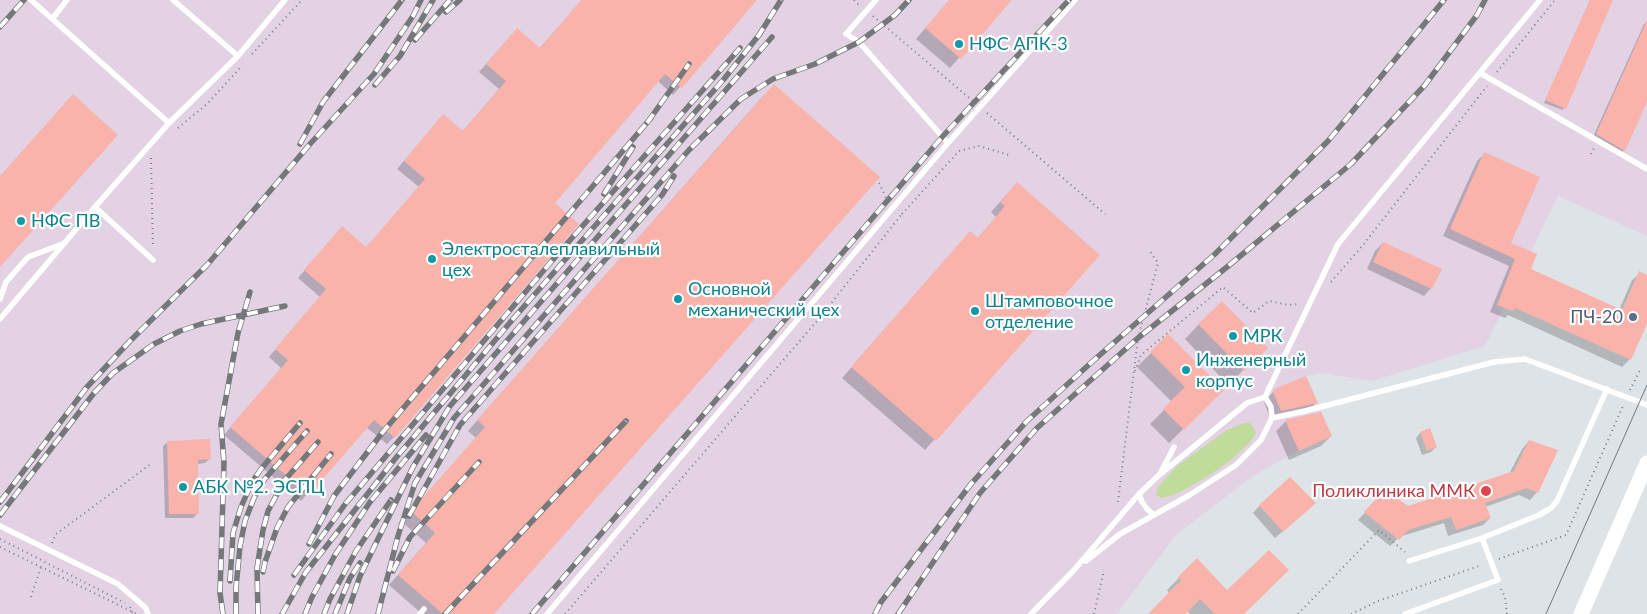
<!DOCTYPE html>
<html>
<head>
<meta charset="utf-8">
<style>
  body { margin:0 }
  canvas { display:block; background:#dee3e7 }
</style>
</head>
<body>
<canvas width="1647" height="614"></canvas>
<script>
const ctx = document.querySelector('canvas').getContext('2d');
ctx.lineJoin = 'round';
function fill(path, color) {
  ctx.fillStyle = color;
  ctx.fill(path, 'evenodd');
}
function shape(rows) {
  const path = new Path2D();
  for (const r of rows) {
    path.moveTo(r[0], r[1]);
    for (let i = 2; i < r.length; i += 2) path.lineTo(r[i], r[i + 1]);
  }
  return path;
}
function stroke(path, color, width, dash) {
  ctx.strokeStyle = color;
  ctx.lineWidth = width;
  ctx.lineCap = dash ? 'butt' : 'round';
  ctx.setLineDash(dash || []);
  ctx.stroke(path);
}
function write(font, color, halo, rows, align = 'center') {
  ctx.font = font + ' Lato,sans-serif';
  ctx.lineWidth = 4.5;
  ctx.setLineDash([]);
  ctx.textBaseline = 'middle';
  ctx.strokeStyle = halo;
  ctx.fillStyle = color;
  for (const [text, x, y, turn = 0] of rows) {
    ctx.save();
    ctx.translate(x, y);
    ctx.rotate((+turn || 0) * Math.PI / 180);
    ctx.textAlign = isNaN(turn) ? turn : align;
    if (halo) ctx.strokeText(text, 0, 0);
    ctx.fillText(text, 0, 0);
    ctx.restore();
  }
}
const industrial = shape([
  [0,0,1647,0,1647,236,1558,196,1485,346,1372,381,1322,373,1306,376,1332,436,1298,451,1253,476,1177,534,1117,614,0,614]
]);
const green = shape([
  [1244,423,1249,423,1252,425,1256,434,1249,443,1232,459,1207,477,1178,493,1162,498,1156,495,1158,487,1177,466,1227,430]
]);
const shadow = shape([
  [582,0,756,0,673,95,658,81,553,203,394,437,387,444,366,427,301,501,224,435,281,368,269,357,320,297,298,278,335,235,366,249,419,187,397,169,436,123,462,132,499,89,479,72,510,37,539,49],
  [950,0,1010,0,950,68,916,39],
  [1590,0,1612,0,1563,110,1544,103],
  [1647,21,1647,99,1624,150,1619,155,1592,139,1644,24],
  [764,95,493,614,422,614,389,585,426,543,402,522,476,438,468,431],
  [1484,154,1509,243,1529,270,1619,310,1632,280,1640,273,1647,276,1647,321,1630,359,1622,367,1508,315,1505,318,1490,312,1509,266,1443,236,1477,161],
  [1007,194,1098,255,925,450,842,378,961,243,977,239,996,217,991,212],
  [1383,243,1431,288,1424,296,1367,269,1375,251],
  [1199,324,1266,348,1228,385,1185,339],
  [1168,336,1223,390,1169,443,1150,424,1172,402,1137,367],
  [1274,391,1316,403,1306,412,1271,420,1264,402],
  [1286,421,1331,436,1321,446,1289,460,1276,431],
  [1420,433,1436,447,1431,452,1422,455,1416,438],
  [1529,441,1537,492,1530,500,1519,495,1485,507,1490,518,1483,525,1448,536,1444,523,1399,537,1390,546,1358,520,1386,491,1408,507,1509,474,1522,449],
  [168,442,209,459,205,463,197,464,198,513,193,518,165,518,163,446],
  [1260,505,1307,510,1275,538,1253,513],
  [1197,560,1242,614,1190,614,1187,611,1184,614,1150,614,1169,593,1167,590]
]);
const building = shape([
  [581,0,757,0,682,88,665,74,555,203,579,224,395,438,374,420,309,495,230,427,288,360,275,349,326,289,304,270,342,226,366,247,425,179,404,161,443,114,463,131,506,81,486,64,517,28,540,48],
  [949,0,1012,0,961,59,925,28],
  [1590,0,1613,0,1566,109,1545,100],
  [1647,20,1647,102,1625,151,1596,134],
  [774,84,880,177,494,614,443,614,398,575,435,533,411,511,485,427,477,420],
  [73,94,118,135,0,267,0,176],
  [1484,152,1540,177,1511,243,1537,254,1531,269,1622,310,1639,271,1647,275,1647,324,1631,360,1515,308,1513,311,1497,305,1515,259,1450,229],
  [1017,182,1100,255,936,441,851,367,970,231,978,238,1005,206,1000,202],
  [1383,242,1442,269,1432,289,1373,262],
  [1222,301,1268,348,1244,371,1198,324],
  [1168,334,1224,390,1184,430,1163,409,1185,387,1150,352],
  [1306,376,1318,403,1281,411,1273,392,1274,389],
  [1321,412,1332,436,1299,451,1285,420],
  [1430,428,1437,447,1427,451,1420,432],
  [210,439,211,459,198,460,199,514,169,514,167,441],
  [1529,440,1558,450,1538,493,1527,488,1485,503,1491,518,1456,530,1451,517,1408,530,1399,540,1364,512,1385,489,1408,506,1514,471],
  [1290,477,1316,503,1283,532,1259,505],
  [1269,550,1289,570,1244,614,1215,614,1200,599,1186,614,1148,614,1181,580,1178,577,1197,558,1227,590]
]);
const path = shape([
  [854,0,859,5],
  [873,16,974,102],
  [252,54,302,0],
  [1497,72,1555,0],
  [987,113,1105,214],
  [178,128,207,104,241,67],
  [1591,154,1594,148],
  [151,158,153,248],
  [879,183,888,202],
  [902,214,959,151,979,146,1009,155],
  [1331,282,1363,245,1487,86],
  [1135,371,1141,355,1223,287,1253,313,1269,301,1289,305,1298,304],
  [1630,390,1640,370],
  [1118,502,1138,338,1158,263,1149,250],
  [0,539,125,603],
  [52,543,56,534,151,464],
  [0,547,137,614],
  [1499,559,1566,535,1623,406],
  [1501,589,1505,597,1507,614],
  [31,597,41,567],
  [130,607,133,614],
  [565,614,817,321,902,214,901,213],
  [1094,614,1104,570],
  [1298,614,1379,530,1405,552],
  [1351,614,1378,601,1482,565]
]);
const service = shape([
  [31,0,169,123],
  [173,0,238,56],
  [876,0,846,34,859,42,948,143],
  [52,19,67,0],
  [1480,73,1647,169],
  [95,207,153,260],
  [0,299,6,282,28,257,65,243],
  [0,319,95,207,169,123,238,56,285,0],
  [1272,418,1305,411,1494,362,1525,359,1647,405],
  [1161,472,1174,447],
  [1139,494,1142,502,1147,509,1154,515],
  [0,526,118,584,146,608,148,614],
  [1086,561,1120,534,1188,496,1236,465,1261,440,1272,418,1271,407,1265,397],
  [1409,561,1482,538,1539,515,1551,508,1557,501,1607,389],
  [420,614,424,609],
  [547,614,948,143,1075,0],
  [1031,614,1074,570,1139,494,1158,476,1247,403,1265,397,1338,244,1540,0],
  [1405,614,1498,580,1482,538]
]);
const secondary = shape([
  [1581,614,1647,463]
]);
const tram = shape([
  [1546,614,1647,385]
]);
const rail = shape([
  [446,12,460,0],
  [0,27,24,0],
  [415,40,450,0],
  [375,85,400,56,433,0],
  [647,123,689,64],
  [300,144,323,102,402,0],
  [604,194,633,147],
  [0,502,87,387,130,341,207,265,310,144,374,74,413,16,421,0],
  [0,515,94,393,113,373,154,344,180,331,201,324,285,306],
  [409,516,460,425,662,195,674,176],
  [309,544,334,496,382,433,651,118],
  [393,571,410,537,479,462],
  [263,572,265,562,277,528,288,507,331,454],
  [294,575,346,503,556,256,740,48],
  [230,581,233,533,241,507,252,482,261,469,300,423],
  [223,614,220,593,224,463,221,424,238,333,250,292],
  [236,614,236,588,240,546,245,521,254,498,264,480,307,431],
  [258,614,257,568,263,530,268,511,284,481,318,442],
  [282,614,306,572,395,459,513,319,724,79,759,35,781,0],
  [305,614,312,597,335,555,370,502,426,435],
  [324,614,330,599,356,551,391,500],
  [335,614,350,578,360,563],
  [347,614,360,576,413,467,450,406,772,37],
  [378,614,398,536,415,483,454,418,689,150,741,99,773,79,815,64,859,42,895,15,909,0],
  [445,614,626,421],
  [532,614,943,136,1069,0],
  [875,614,881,602,971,484,1027,421,1093,361,1215,254,1328,141,1444,0],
  [898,614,980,493,1037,428,1138,338,1227,267,1351,164,1425,85,1477,15,1485,0]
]);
const markers = [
  [959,44,5,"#0f9aa8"],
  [21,221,5,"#0f9aa8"],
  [432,259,5,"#0f9aa8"],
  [678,299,5,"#0f9aa8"],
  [975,311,5,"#0f9aa8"],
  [1633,317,5,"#5c6f8a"],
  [1233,336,5,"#0f9aa8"],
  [1186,370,5,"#0f9aa8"],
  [183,487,5,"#0f9aa8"],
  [1486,491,6,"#e0444e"]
];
const cultureNames = [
  ["НФС АПК-3",969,44],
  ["НФС ПВ",31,221],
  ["Электросталеплавильный",442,249],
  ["цех",442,270],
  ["Основной",688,289],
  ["механический цех",688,310],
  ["Штамповочное",985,301],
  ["отделение",985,322],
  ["МРК",1243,336],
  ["Инженерный",1196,360],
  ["корпус",1196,381],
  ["АБК №2. ЭСПЦ",193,487]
];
const serviceNames = [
  ["ПЧ-20",1623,317]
];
const healthNames = [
  ["Поликлиника ММК",1475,491]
];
fill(industrial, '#e3d2e4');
fill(green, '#c0dc99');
fill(shadow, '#0003');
fill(building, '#f9b3ab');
stroke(path, '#7b7e81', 2, [1, 4]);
stroke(service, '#fff', 5.5);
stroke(secondary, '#fff', 15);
stroke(tram, '#75787b', 1);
stroke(rail, '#75787b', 5.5);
stroke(rail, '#fff', 4, [11]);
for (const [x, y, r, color] of markers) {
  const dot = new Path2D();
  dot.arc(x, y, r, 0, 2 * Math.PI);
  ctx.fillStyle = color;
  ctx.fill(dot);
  stroke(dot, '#fff', 2);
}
write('18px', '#0d838f', '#fff', cultureNames, 'left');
write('18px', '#4e5e75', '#fff', serviceNames, 'right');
write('18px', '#be3a42', '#fff', healthNames, 'right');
</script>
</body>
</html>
